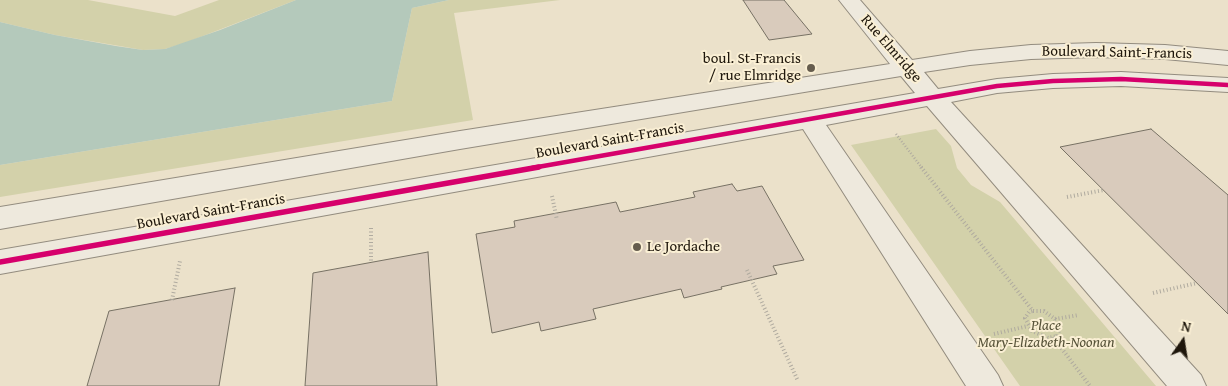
<!DOCTYPE html>
<html>
<head>
<meta charset="utf-8">
<style>
  body { margin:0 }
  #map { position:relative; width:1228px; height:386px; overflow:hidden; background:#ebe1ca; font-family:"Gentium Book Plus",serif }
  canvas { display:block }
  .north { position:absolute; left:1158px; top:316px; width:50px; height:50px; -webkit-text-stroke:4px #faefd4; paint-order:stroke; rotate:13deg; font-size:14px; font-weight:700; line-height:20px; text-align:center; color:#1e160b }
  .north::after { content:''; display:block; margin:auto; width:18px; height:22px; background:#1e160b; clip-path:polygon(50% 0,100% 100%,50% 72%,0 100%) }
</style>
</head>
<body>
<div id="map">
<canvas width="1228" height="386"></canvas>
<div class="north">N</div>
</div>
<script>
const ctx = document.querySelector('canvas').getContext('2d');
ctx.lineJoin = 'round';
function fill(path, color) {
  ctx.fillStyle = color;
  ctx.fill(path, 'evenodd');
}
function shape(rows) {
  const path = new Path2D();
  for (const r of rows) {
    path.moveTo(r[0], r[1]);
    for (let i = 2; i < r.length; i += 2) path.lineTo(r[i], r[i + 1]);
  }
  return path;
}
function stroke(path, color, width, dash) {
  ctx.strokeStyle = color;
  ctx.lineWidth = width;
  ctx.lineCap = dash ? 'butt' : 'round';
  ctx.setLineDash(dash || []);
  ctx.stroke(path);
}
function write(font, color, halo, rows, align = 'center') {
  ctx.font = font + ' "Gentium Book Plus",serif';
  ctx.lineWidth = 4;
  ctx.setLineDash([]);
  ctx.textBaseline = 'middle';
  ctx.strokeStyle = halo;
  ctx.fillStyle = color;
  for (const [text, x, y, turn = 0] of rows) {
    ctx.save();
    ctx.translate(x, y);
    ctx.rotate((+turn || 0) * Math.PI / 180);
    ctx.textAlign = isNaN(turn) ? turn : align;
    if (halo) ctx.strokeText(text, 0, 0);
    ctx.fillText(text, 0, 0);
    ctx.restore();
  }
}
const green = shape([
  [0,0,88,0,175,16,219,0,296,0,185,43,165,49,143,50,55,35,0,22],
  [449,0,560,0,454,13,473,120,0,197,0,165,392,101,412,8],
  [936,129,951,146,957,168,971,185,1000,202,1156,386,1020,386,851,145]
]);
const water = shape([
  [296,0,449,0,412,8,392,101,0,165,0,22,55,35,116,46,143,50,165,49,220,30]
]);
const building = shape([
  [743,0,784,0,812,34,769,40,743,0],
  [1151,129,1228,195,1228,314,1060,147,1151,129],
  [732,184,737,191,762,186,804,260,773,266,777,274,721,287,722,289,684,298,681,289,593,309,596,319,541,331,539,322,492,333,476,234,515,227,514,221,616,202,620,212,695,197,693,192,732,184],
  [428,252,437,386,305,386,313,273,428,252],
  [235,288,219,386,87,386,109,311,235,288]
]);
const pathFar1 = shape([
  [896,134,922,168]
]);
const path = shape([
  [921,167,1033,311],
  [552,196,557,220],
  [1067,197,1104,190],
  [371,228,371,263],
  [747,270,798,381],
  [1153,293,1197,283],
  [172,300,180,261],
  [1033,311,1044,311,1055,319,1060,328,1057,336,1048,338,1032,331,1025,318,1029,312,1033,311],
  [1055,319,1079,315],
  [994,334,1028,326],
  [1053,337,1090,386]
]);
const minor = shape([
  [839,0,860,0,912,60,970,51,1031,45,1096,43,1165,45,1228,51,1228,65,1165,59,1096,57,1031,59,970,65,924,72,938,89,997,79,1053,74,1121,72,1228,78,1228,92,1121,86,1053,88,997,93,951,102,1201,375,1206,386,1167,386,927,106,826,125,998,375,1003,386,966,386,803,129,0,274,0,250,915,93,901,76,460,149,0,229,0,207,460,131,890,64,839,0]
]);
const cyclewayFar1 = shape([
  [532,168,997,86,1053,81,1121,79,1228,85]
]);
const cycleway = shape([
  [0,262,539,167]
]);
const markers = [
  [811,68,5,"#665d4e"],
  [637,247,5,"#665d4e"]
];
const streetNames = [
  ["Rue Elmridge",891,49,49],
  ["Boulevard Saint-Francis",1117,53,1],
  ["Boulevard Saint-Francis",610,141,-10],
  ["Boulevard Saint-Francis",211,212,-10]
];
const poiNames = [
  ["boul. St-Francis",801,59],
  ["/ rue Elmridge",801,76],
  ["Le Jordache",647,247,"left"]
];
const parkNames = [
  ["Place",1046,326],
  ["Mary-Elizabeth-Noonan",1046,343]
];
fill(green, '#d3d1aa');
fill(water, '#b4c9bb');
fill(building, '#d9cbbc');
stroke(building, '#777164', 1);
stroke(minor, '#938c7f', 2);
stroke(pathFar1, '#afaa9f', 2.5, [1, 2]);
stroke(path, '#afaa9f', 4, [1, 2.5]);
fill(minor, '#eee9dd');
stroke(cyclewayFar1, '#d6006c', 4.5);
stroke(cycleway, '#d6006c', 5.5);
for (const [x, y, r, color] of markers) {
  const dot = new Path2D();
  dot.arc(x, y, r, 0, 2 * Math.PI);
  ctx.fillStyle = color;
  ctx.fill(dot);
  stroke(dot, '#faefd4', 2);
}
write('15px', '#1e160b', '#faefd4', streetNames);
write('15px', '#1e160b', '#faefd4', poiNames, 'right');
write('italic 15px', '#575339', '#faefd4', parkNames);
</script>
</body>
</html>
